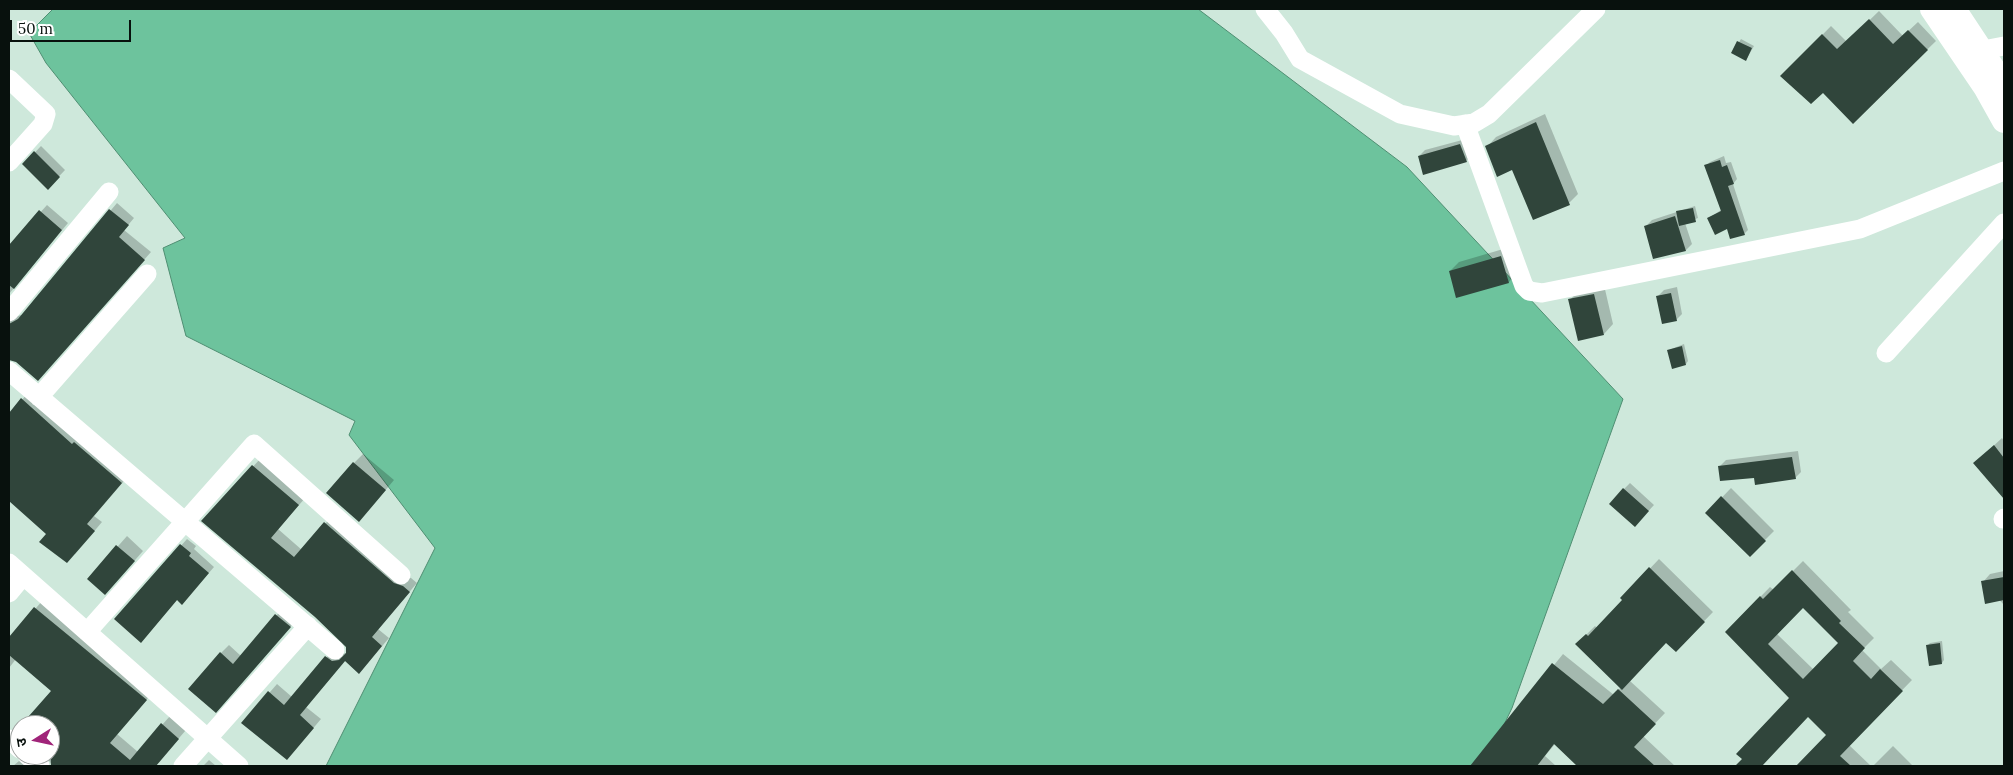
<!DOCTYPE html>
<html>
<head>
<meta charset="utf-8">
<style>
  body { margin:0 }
  #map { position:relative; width:2013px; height:775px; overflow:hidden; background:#cee8db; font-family:Lora,"Noto Sans Devanagari",serif }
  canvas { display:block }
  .frame { position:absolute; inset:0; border:10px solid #08110d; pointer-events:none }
  .north { position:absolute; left:10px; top:715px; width:50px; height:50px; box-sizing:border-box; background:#fff; border:1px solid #9ca09e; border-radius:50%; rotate:260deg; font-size:14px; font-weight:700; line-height:20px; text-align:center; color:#08110d }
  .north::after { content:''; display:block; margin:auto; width:18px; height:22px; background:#a02479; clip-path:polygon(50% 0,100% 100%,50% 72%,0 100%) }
  .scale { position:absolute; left:10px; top:20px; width:121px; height:22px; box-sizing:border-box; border:2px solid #08110d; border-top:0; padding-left:6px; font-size:15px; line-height:18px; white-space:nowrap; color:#08110d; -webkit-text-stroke:4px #fff; paint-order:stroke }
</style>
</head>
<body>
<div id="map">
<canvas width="2013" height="775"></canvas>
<div class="frame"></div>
<div class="north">उ</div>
<div class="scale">50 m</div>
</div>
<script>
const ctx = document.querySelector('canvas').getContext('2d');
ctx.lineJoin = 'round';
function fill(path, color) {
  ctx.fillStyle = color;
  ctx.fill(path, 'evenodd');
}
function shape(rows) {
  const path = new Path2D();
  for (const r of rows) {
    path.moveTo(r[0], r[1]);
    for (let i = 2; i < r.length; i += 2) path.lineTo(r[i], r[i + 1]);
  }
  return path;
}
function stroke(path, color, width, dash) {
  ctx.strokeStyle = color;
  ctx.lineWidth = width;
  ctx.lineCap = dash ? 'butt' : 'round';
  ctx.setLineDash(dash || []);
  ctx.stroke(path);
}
const water = shape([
  [53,9,1198,9,1407,167,1623,399,1512,708,1484,766,326,766,435,548,349,435,355,421,186,336,163,248,185,238,46,63,29,33,53,9]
]);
const shadow = shape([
  [1879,11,1903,36,1918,22,1936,41,1853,122,1823,91,1782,76,1831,26,1847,42],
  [1741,39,1754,46,1746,60,1732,53],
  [1545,114,1578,194,1569,203,1512,168,1487,147,1496,137],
  [1466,139,1472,155,1466,161,1419,156,1425,150],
  [41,146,65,170,48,188,24,164],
  [1724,156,1726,163,1731,162,1737,179,1733,184,1748,230,1744,234,1709,218,1721,210,1706,166,1710,162],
  [117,203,134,218,124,230,151,252,44,373,9,359,9,313,15,317,24,314],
  [47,205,68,223,9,294,9,247],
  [1695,206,1698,218,1685,223,1692,244,1686,250,1646,226,1652,220],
  [1510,247,1518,272,1509,282,1450,271,1459,262],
  [1604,285,1613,324,1604,334,1570,300,1579,290],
  [1677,287,1682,314,1676,320,1658,296,1664,290],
  [1684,344,1688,361,1686,364,1669,350],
  [30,391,130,474,94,516,102,522,75,554,9,500,9,414],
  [2002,438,2004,441,2004,497,1975,463],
  [1798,451,1801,472,1795,478,1755,476,1720,466,1726,460],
  [363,454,394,480,368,511,354,463],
  [261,458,306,497,278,529,302,550,333,515,401,576,411,578,417,583,378,629,389,638,367,664,346,660,306,707,321,719,294,751,243,723,277,684,292,697,334,649,341,654,347,653,347,646,316,616,203,520],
  [1630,483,1654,505,1641,519,1624,489],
  [1731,488,1774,531,1750,555,1707,513],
  [127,536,143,551,114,584,89,579],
  [187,539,196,546,194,549,214,567,188,597,178,599,147,635,116,619],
  [1659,559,1713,612,1676,650,1667,641,1630,681,1665,713,1643,736,1675,766,1579,766,1555,744,1545,756,1556,766,1472,766,1563,654,1614,695,1621,687,1577,644,1595,626,1597,628,1624,600,1622,598],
  [1803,561,1851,610,1848,612,1874,638,1862,650,1881,669,1891,660,1912,680,1849,745,1871,766,1798,766,1828,735,1808,716,1762,765,1763,766,1737,766,1790,698,1726,632,1770,587,1774,590],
  [1803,607,1840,643,1814,670,1777,634],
  [2004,571,2004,605,1983,582,1990,574],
  [43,600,154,691,117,734,138,752,170,716,186,730,155,766,52,766,46,755,50,755,50,725,23,725,52,690,16,659,9,668,9,639],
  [284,607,298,618,224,703,221,653,229,645,241,656],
  [1942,641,1944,660,1942,663,1927,646,1930,643],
  [1893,746,1913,766,1873,766],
  [209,760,216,766,203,766],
  [19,761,25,766,13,766]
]);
const building = shape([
  [1869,19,1893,44,1908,30,1928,50,1853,124,1823,93,1811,104,1780,76,1822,34,1837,49],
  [1737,41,1752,48,1746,61,1731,53],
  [1536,122,1570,205,1533,220,1512,170,1497,177,1485,146],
  [1460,144,1467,162,1423,175,1418,156],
  [34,151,60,177,48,190,22,164],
  [1720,160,1722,167,1727,165,1734,184,1728,186,1745,235,1730,239,1727,229,1715,235,1707,218,1721,211,1704,165],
  [1693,208,1696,222,1679,226,1676,211],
  [109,209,129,225,119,237,145,260,38,381,16,362,9,360,9,324,18,319],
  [39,210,62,230,14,289,9,285,9,245],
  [1675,216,1686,251,1653,259,1644,226],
  [1501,256,1509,283,1456,298,1449,271],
  [1671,293,1677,321,1662,324,1656,296],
  [1594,294,1604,335,1578,341,1568,299],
  [1682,346,1686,365,1672,369,1667,350],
  [21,398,72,444,74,442,122,483,87,524,95,531,67,563,39,542,46,534,9,501,9,413],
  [1994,445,2004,458,2004,499,1973,463],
  [1792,457,1796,479,1755,485,1754,478,1720,481,1718,466],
  [353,462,386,490,359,522,326,493],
  [252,465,299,505,271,538,294,557,324,522,394,583,403,586,410,592,372,637,382,646,359,674,345,661,300,715,314,728,287,760,241,723,268,691,284,705,325,656,332,661,339,660,346,653,346,647,315,617,201,521],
  [1623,488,1649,511,1635,527,1609,504],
  [1721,496,1766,541,1750,557,1705,513],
  [180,544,191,553,189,556,209,573,182,605,177,600,141,643,114,619],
  [116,545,135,561,105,595,87,579],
  [1649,567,1705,622,1676,652,1666,643,1622,690,1575,644,1586,634,1588,636,1622,600,1620,598],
  [1792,570,1841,621,1839,623,1865,648,1853,661,1871,679,1880,669,1903,691,1840,756,1851,766,1796,766,1826,735,1808,717,1762,766,1735,766,1742,759,1736,754,1789,698,1725,632,1760,596,1763,599],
  [1803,608,1838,643,1803,679,1768,644],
  [2004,577,2004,600,1985,604,1981,581],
  [34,607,147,700,110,743,130,760,161,723,179,739,156,766,51,766,50,725,21,725,51,691,9,655,9,637],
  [275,614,291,627,216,713,188,689,220,652,233,664],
  [1940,643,1942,664,1929,666,1926,645],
  [1552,663,1603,704,1618,689,1656,724,1634,747,1655,766,1577,766,1554,744,1537,766,1470,766]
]);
const minor = shape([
  [1265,9,1284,33,1300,59,1400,114,1454,126,1474,123,1489,114,1596,9],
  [1983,50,2004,46],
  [9,79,46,114,43,124,9,162],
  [1465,124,1524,286,1529,291,1542,293,1860,229,2004,171],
  [9,312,109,192],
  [1886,353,2004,223],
  [9,371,335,650],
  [39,397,147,274],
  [2003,519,2004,518],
  [9,563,239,766],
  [9,593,23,576],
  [87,632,254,444,401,575],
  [9,739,20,749],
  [27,755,40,766],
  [183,766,308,626]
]);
const tertiary = shape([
  [1932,9,1985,87,2004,121],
  [1954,9,2004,85]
]);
fill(water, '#6dc39d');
stroke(water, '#4f8e72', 1);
fill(shadow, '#0003');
fill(building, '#30453b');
stroke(minor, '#fff', 19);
stroke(tertiary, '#fff', 24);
</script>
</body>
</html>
